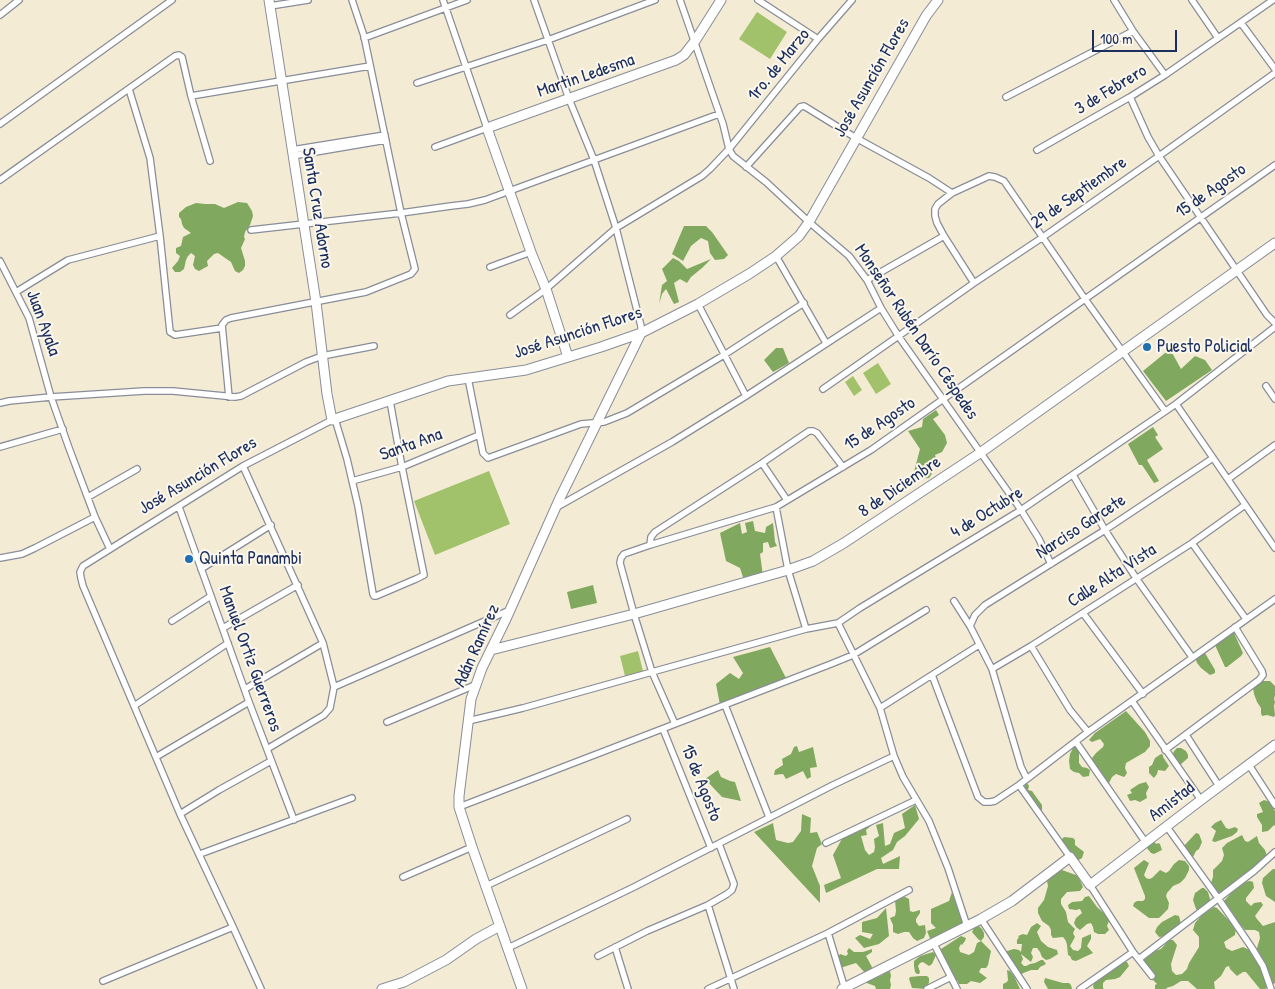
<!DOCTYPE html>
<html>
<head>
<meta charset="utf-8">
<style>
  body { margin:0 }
  #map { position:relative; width:1275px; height:989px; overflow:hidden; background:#f4ebd4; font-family:"Patrick Hand",sans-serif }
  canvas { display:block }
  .scale { position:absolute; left:1092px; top:30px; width:85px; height:22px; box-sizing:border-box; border:2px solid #1b2f5e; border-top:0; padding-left:6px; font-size:15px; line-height:18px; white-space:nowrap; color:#1b2f5e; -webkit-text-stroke:4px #fbf7ec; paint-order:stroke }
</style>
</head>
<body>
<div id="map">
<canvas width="1275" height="989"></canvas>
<div class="scale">100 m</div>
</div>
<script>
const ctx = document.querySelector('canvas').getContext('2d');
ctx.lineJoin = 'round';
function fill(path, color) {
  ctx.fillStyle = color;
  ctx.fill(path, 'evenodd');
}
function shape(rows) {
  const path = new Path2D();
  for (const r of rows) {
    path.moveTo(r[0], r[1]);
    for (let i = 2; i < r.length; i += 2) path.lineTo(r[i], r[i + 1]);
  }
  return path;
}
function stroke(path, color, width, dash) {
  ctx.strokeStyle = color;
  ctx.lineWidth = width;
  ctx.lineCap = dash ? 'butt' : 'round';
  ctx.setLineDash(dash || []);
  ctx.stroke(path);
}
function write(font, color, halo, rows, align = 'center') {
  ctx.font = font + ' "Patrick Hand",sans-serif';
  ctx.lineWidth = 4;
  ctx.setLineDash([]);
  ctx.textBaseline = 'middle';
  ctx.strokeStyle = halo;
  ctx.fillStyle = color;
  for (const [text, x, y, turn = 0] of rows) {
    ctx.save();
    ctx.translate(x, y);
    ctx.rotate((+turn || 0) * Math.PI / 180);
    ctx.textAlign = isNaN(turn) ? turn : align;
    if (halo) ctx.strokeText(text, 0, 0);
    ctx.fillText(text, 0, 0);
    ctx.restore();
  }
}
const green = shape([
  [757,12,787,32,770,59,739,39],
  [878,363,891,384,876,394,863,373],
  [853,376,862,390,854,396,845,382],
  [489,471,510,524,435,555,414,501],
  [638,651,643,671,625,676,620,656]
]);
const forest = shape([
  [238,202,247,203,252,211,253,216,250,225,245,232,244,237,245,239,241,248,245,261,245,266,243,270,239,273,235,271,231,262,218,253,214,254,207,261,208,266,199,271,195,269,193,265,195,256,191,253,188,256,186,260,184,269,180,272,175,272,172,268,178,261,180,256,176,253,176,248,181,246,183,237,191,233,184,228,182,224,181,219,179,217,179,213,186,207,196,203,205,204,215,204,224,208],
  [684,226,706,226,712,232,728,255,724,259,715,260,710,253,708,241,701,238,691,246,683,261,672,254],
  [673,258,679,261,687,269,711,259,702,268,691,277,687,283,680,279,674,283,679,302,674,304,666,289,662,294,659,304,662,285,667,281,662,269],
  [776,348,783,348,789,363,773,372,764,360],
  [1170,349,1181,369,1195,356,1205,360,1212,370,1166,401,1143,371],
  [936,410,939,415,933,419,945,435,947,443,942,452,935,455,937,461,931,466,933,472,929,478,915,479,914,472,920,449,908,431,922,427,923,419],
  [1153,427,1158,435,1155,437,1163,449,1147,460,1159,481,1154,483,1142,465,1139,465,1128,444],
  [753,521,755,531,765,533,766,527,773,523,775,542,777,546,770,548,768,542,763,543,763,552,760,554,763,576,744,580,740,568,726,561,720,533,740,523,742,534,747,532,745,523],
  [593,585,597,603,571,609,567,592],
  [1232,632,1234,633,1243,653,1241,656,1227,667,1225,667,1215,645],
  [770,647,786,678,720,705,716,684,730,673,739,679,743,673,733,657],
  [1205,653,1215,670,1215,673,1210,675,1201,668,1197,663,1196,660,1198,656,1201,654],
  [1262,681,1270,681,1275,686,1275,695,1274,699,1275,702,1274,706,1275,715,1274,717,1267,715,1262,716,1261,713,1261,708,1257,702,1254,694,1253,688,1253,686],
  [1126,711,1145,732,1150,741,1150,746,1145,752,1126,763,1125,768,1127,773,1125,776,1124,777,1116,774,1112,777,1109,783,1106,784,1100,779,1092,758,1096,753,1103,747,1104,744,1100,739,1092,742,1089,740,1095,733],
  [797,746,799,752,813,747,817,767,810,768,811,777,807,779,803,771,786,779,783,774,774,775,775,770,783,765,782,759,791,754,794,747],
  [1074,746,1077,746,1079,747,1079,763,1082,767,1087,768,1090,770,1089,776,1083,777,1079,773,1074,772,1070,769,1069,761,1070,754],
  [1177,748,1181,748,1186,751,1188,755,1188,758,1180,765,1172,757,1174,751],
  [1161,754,1163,755,1163,757,1169,766,1165,771,1158,770,1157,774,1154,778,1149,773,1149,767,1152,765,1155,758],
  [718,770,721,777,730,781,735,782,741,801,722,797,705,779],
  [1146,782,1149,787,1146,793,1147,798,1140,802,1135,800,1130,801,1127,795,1132,793,1130,790,1139,784],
  [1027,783,1029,786,1028,790,1032,791,1042,805,1042,810,1040,812,1025,797,1025,785],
  [1264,800,1270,802,1275,811,1275,826,1274,825,1268,831,1262,832,1262,825,1257,817,1257,814,1263,812,1259,803],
  [915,805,919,819,905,836,897,842,893,850,881,858,883,864,900,856,899,869,877,869,826,893,824,885,841,878,833,855,843,837,879,819,866,830,867,835,861,836,865,850,869,855,874,852,875,847,874,839,879,836,876,825,883,823,885,846,890,844,894,833,905,828,902,814],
  [802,814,811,818,810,833,817,832,822,844,817,848,812,866,820,886,820,903,754,832,773,823,776,840,788,843,793,842,801,831],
  [1221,820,1226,828,1229,829,1235,827,1238,829,1237,832,1232,836,1215,842,1212,841,1216,831,1211,827,1215,823],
  [1196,833,1199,834,1202,842,1199,849,1196,851,1193,857,1189,858,1183,847],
  [1242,835,1245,841,1248,842,1257,836,1259,843,1265,850,1267,856,1235,883,1219,893,1214,890,1211,883,1213,877,1213,870,1222,861,1224,855,1222,848,1227,843],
  [1064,837,1073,838,1075,840,1075,845,1084,852,1082,858,1077,861,1074,861,1061,840],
  [1152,841,1157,844,1158,843,1160,844,1162,850,1154,854,1151,853,1146,847],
  [1144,860,1149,863,1144,875,1146,878,1149,879,1152,878,1160,870,1166,873,1169,871,1174,864,1179,860,1185,861,1189,866,1189,870,1185,878,1180,883,1173,886,1167,893,1166,896,1169,903,1168,909,1159,918,1149,918,1133,906,1134,903,1137,901,1143,901,1145,899,1145,896,1134,868],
  [1273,869,1275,869,1275,902,1266,896,1262,883,1263,878],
  [1062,870,1076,875,1079,878,1083,887,1080,891,1067,892,1061,899,1061,904,1066,912,1068,922,1075,929,1073,933,1075,937,1070,946,1073,950,1078,951,1081,948,1082,938,1091,934,1091,939,1087,946,1093,953,1076,961,1072,960,1070,956,1068,955,1067,945,1066,941,1063,937,1053,938,1051,935,1051,930,1049,926,1042,921,1038,913,1038,908,1044,900,1048,886,1047,881,1049,877,1058,872],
  [1250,881,1253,882,1254,888,1246,898,1246,901,1251,906,1254,903,1261,902,1263,905,1255,916,1257,919,1263,926,1275,922,1275,983,1265,989,1260,989,1246,972,1243,972,1237,976,1230,969,1229,966,1226,967,1221,976,1214,982,1215,989,1197,989,1188,981,1181,981,1173,986,1166,988,1167,989,1155,989,1155,985,1157,984,1143,970,1141,960,1152,952,1161,949,1169,940,1173,940,1177,945,1171,964,1172,971,1176,975,1182,974,1187,969,1189,963,1199,947,1199,937,1193,930,1195,923,1203,914,1214,907,1217,908,1236,928,1235,935,1224,942,1226,948,1232,951,1243,947,1252,951,1257,948,1260,938,1259,932,1255,930,1245,930,1226,907,1224,901,1232,892,1244,882],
  [1202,888,1204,888,1208,892,1210,899,1209,904,1199,911,1196,909,1193,900,1195,893],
  [952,892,963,924,931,941,927,931,936,928,931,923,931,909,949,901],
  [1089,896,1097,907,1108,917,1109,921,1107,926,1109,930,1105,934,1098,934,1094,932,1093,927,1091,923,1087,924,1080,930,1076,927,1074,923,1076,918,1082,913,1080,909,1076,910,1069,909,1068,905,1072,902,1082,901,1085,897],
  [905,897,909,899,910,911,913,912,920,910,920,913,916,919,916,922,919,926,925,925,926,933,924,938,917,941,913,938,909,932,904,932,898,934,893,932,893,925,890,918,895,916,896,911,895,900,897,898],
  [886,908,889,936,879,944,864,948,855,938,860,935,870,939,873,934,862,932,862,922,877,918],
  [1175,915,1179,916,1181,924,1167,936,1159,937,1155,932,1157,927,1162,922],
  [1037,923,1041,926,1037,932,1041,941,1048,947,1057,950,1058,954,1050,959,1046,960,1042,957,1040,952,1037,948,1033,948,1031,953,1033,957,1031,962,1021,954,1023,959,1021,963,1024,966,1026,966,1030,964,1035,963,1041,960,1043,960,1046,964,1040,967,1038,970,1031,970,1021,974,1005,953,1007,951,1014,949,1019,950,1021,952,1022,944,1017,944,1017,940,1019,937,1018,936,1023,934,1027,935,1031,927],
  [979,926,982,929,984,933,984,937,981,941,991,951,988,965,986,968,981,968,979,972,987,978,980,983,971,981,967,984,959,984,957,980,952,980,940,954,941,949,961,936,966,938,965,941,962,945,961,944,959,948,960,952,969,955,974,952,977,943,981,941,978,939,972,932,974,928],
  [849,948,854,952,863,952,872,949,872,952,866,956,872,967,871,970,865,973,856,963,840,968,836,960,840,954,846,956,848,954,847,951],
  [933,952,936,955,932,964,929,966,923,962,920,963,918,966,920,972,919,974,917,974,915,972,914,966,914,961,920,956],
  [1122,962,1127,962,1129,966,1120,977,1115,979,1106,980,1103,983,1103,988,1104,989,1094,989,1093,986,1095,982,1107,974,1118,964],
  [1007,970,1010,971,1014,976,1020,989,1003,989,1003,984,1007,982,1008,980],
  [890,971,891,976,890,980,891,985,890,989,876,989,875,986,864,982,882,975,885,972],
  [920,976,927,976,929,978,929,982,927,989,912,988,909,979,910,977],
  [1045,978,1063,983,1069,983,1071,985,1072,989,1048,989,1044,982]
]);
const street = shape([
  [534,0,569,99,594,160,616,228,641,326,641,333],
  [680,0,723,124,729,149,733,156,766,182,809,222,849,256,867,280,881,308,899,337,1021,510,1039,539,1051,564],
  [758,0,818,39],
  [1114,0,1133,31,1165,75],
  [1192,0,1218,38],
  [270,6,308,0],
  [0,15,19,0],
  [1241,23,1275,69],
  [364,38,467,0],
  [417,83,548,40,655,0],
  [129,89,150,158,160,236,170,332,175,335,222,328],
  [191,96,210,161],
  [1006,97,1133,31],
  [1130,97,1148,137,1159,156,1267,315,1275,323],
  [0,124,172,0],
  [435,147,487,128,443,0],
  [292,150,385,135],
  [1037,150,1130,97,1165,75,1273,0],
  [292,156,386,140],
  [746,167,800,107,804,106,856,138,929,178,952,193],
  [0,180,175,56,179,55,182,57,191,96,370,66],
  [251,230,401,213,451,206,468,204,485,200,719,114],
  [776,256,826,343],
  [0,261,29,318,51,397,69,448,95,517,110,549],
  [490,267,531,252],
  [867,280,944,236],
  [974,283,944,236,937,223,935,216,935,209,938,204,952,193,989,176,995,177,1004,181,1085,299,1165,411],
  [16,292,68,260,160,236],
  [698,304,746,396],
  [510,315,546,289,616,228,702,176,710,169,729,149,818,39,852,0],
  [468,378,483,453,488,458,581,424,604,422,627,413,724,355,804,303],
  [1266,386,1275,399],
  [823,389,974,283,1043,237,1159,156,1275,73],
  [229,397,222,325,226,320,231,318,366,292,411,274,415,269,401,213,364,36,352,0],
  [0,403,9,401,51,397,144,391,173,391,235,397,241,396,306,362,322,356,374,346],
  [1176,404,1275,548],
  [335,419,347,459,358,506,373,594,374,596,376,596,416,579,424,575,402,467,390,401],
  [0,447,63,429],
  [762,463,787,500],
  [243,466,323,643,334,687,330,708,324,715,267,749],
  [1073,475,1105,530,1136,578,1192,657],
  [1228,479,1275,445],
  [352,481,402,467,479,435],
  [88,497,137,469],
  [179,507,249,702,294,820],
  [557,507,672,442,746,396,881,308],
  [776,507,788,570,806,629],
  [1192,543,1246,619],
  [650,545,651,537,655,532,762,463,809,431,813,431,817,433,843,467],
  [0,558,22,554,35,548,95,517],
  [201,569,271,525],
  [954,601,970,626,992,669,1021,767,1027,779],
  [1083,613,1143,694],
  [172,621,211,596],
  [838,623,880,708,894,756,903,777,929,821,948,868,967,926],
  [970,626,975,615,985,605,1105,530,1213,458],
  [223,628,298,585],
  [1031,646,1070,710,1088,732],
  [992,669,1031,646,1192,543,1245,505],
  [932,675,978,797,984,802,990,802,995,801,1019,785,1088,732,1275,599],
  [334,687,510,610],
  [245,689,323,643],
  [1132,701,1201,800],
  [725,705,769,817],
  [134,706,228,643],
  [880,708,979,645],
  [468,721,523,708,806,629,838,623,860,608,1021,510,1176,404,1275,327],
  [387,722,475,685],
  [675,724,652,672,634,614,620,563,621,558,624,554,650,545,776,507,871,450,1275,165],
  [663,729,711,848],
  [1186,735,1219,786],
  [1076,742,1146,843],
  [1165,750,1259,680,1263,675,1262,671,1235,627],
  [156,757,249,702],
  [1249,765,1275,805],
  [1019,785,1070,857],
  [459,807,831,664,853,655,926,610],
  [180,814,219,790,271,761],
  [1167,827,1218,898,1252,948,1263,966,1271,989],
  [826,843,916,800],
  [200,854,352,798],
  [403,877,472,847],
  [1090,885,1133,952,1152,976],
  [486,886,627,819],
  [708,905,734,989],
  [981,919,1027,989],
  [828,933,845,989],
  [934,944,957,989],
  [615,947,628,989],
  [508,948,634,887,833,785,894,756],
  [598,956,647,931,708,905,727,894,732,890,734,884,719,844],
  [1139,959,1254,871,1275,852],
  [103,981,233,927],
  [261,989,233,927,180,814,83,586,81,578,80,572,83,566,243,466,332,420],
  [708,989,828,933,909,890],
  [927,989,951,977],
  [1080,989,1133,952]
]);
const secondary = shape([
  [269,0,316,302,327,394,332,420,448,381,526,370,601,347,641,333,698,304,749,274,776,256,799,236,809,222,926,16,938,0],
  [568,357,546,289,532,255,487,128,676,60,684,55,695,41,721,0],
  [491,650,634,614,788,570,813,561,844,543,980,453,1275,243],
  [382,989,404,982,446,960,476,939,500,926],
  [522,989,472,847,459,807,459,796,471,699,482,668,506,619,559,500,641,333],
  [842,989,981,919,1012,901,1070,857,1090,885,1201,800,1275,745]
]);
const markers = [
  [1147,347,5,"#1f6fb2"],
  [189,559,5,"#1f6fb2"]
];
const streetNames = [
  ["1ro. de Marzo",779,65,-51],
  ["Martin Ledesma",586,76,-19],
  ["José Asunción Flores",872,78,-60],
  ["3 de Febrero",1111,90,-31],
  ["15 de Agosto",1211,191,-35],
  ["29 de Septiembre",1079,193,-35],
  ["Santa Cruz Adorno",317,208,81],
  ["Juan Ayala",43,323,70],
  ["Monseñor Rubén Darío Céspedes",916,332,56],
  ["José Asunción Flores",578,333,-18],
  ["15 de Agosto",880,424,-34],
  ["Santa Ana",411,445,-20],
  ["José Asunción Flores",198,476,-31],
  ["8 de Diciembre",900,487,-34],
  ["4 de Octubre",987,513,-32],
  ["Narciso Garcete",1081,527,-33],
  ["Calle Alta Vista",1112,576,-33],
  ["Adán Ramírez",477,646,-66],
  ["Manuel Ortiz Guerreros",250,659,70],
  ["15 de Agosto",701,783,68],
  ["Amistad",1172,802,-38]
];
const poiNames = [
  ["Puesto Policial",1157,347],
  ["Quinta Panambi",199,559]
];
fill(green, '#a1c26a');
fill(forest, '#80a85e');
stroke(street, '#888d99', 8);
stroke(secondary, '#888d99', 11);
stroke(street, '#fff', 5.5);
stroke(secondary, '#fff', 9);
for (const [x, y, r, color] of markers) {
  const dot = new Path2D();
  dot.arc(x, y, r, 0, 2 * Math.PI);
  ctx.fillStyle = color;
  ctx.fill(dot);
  stroke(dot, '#fbf7ec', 2);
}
write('18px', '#1b2f5e', '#fbf7ec', streetNames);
write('18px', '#1b2f5e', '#fbf7ec', poiNames, 'left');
</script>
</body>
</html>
